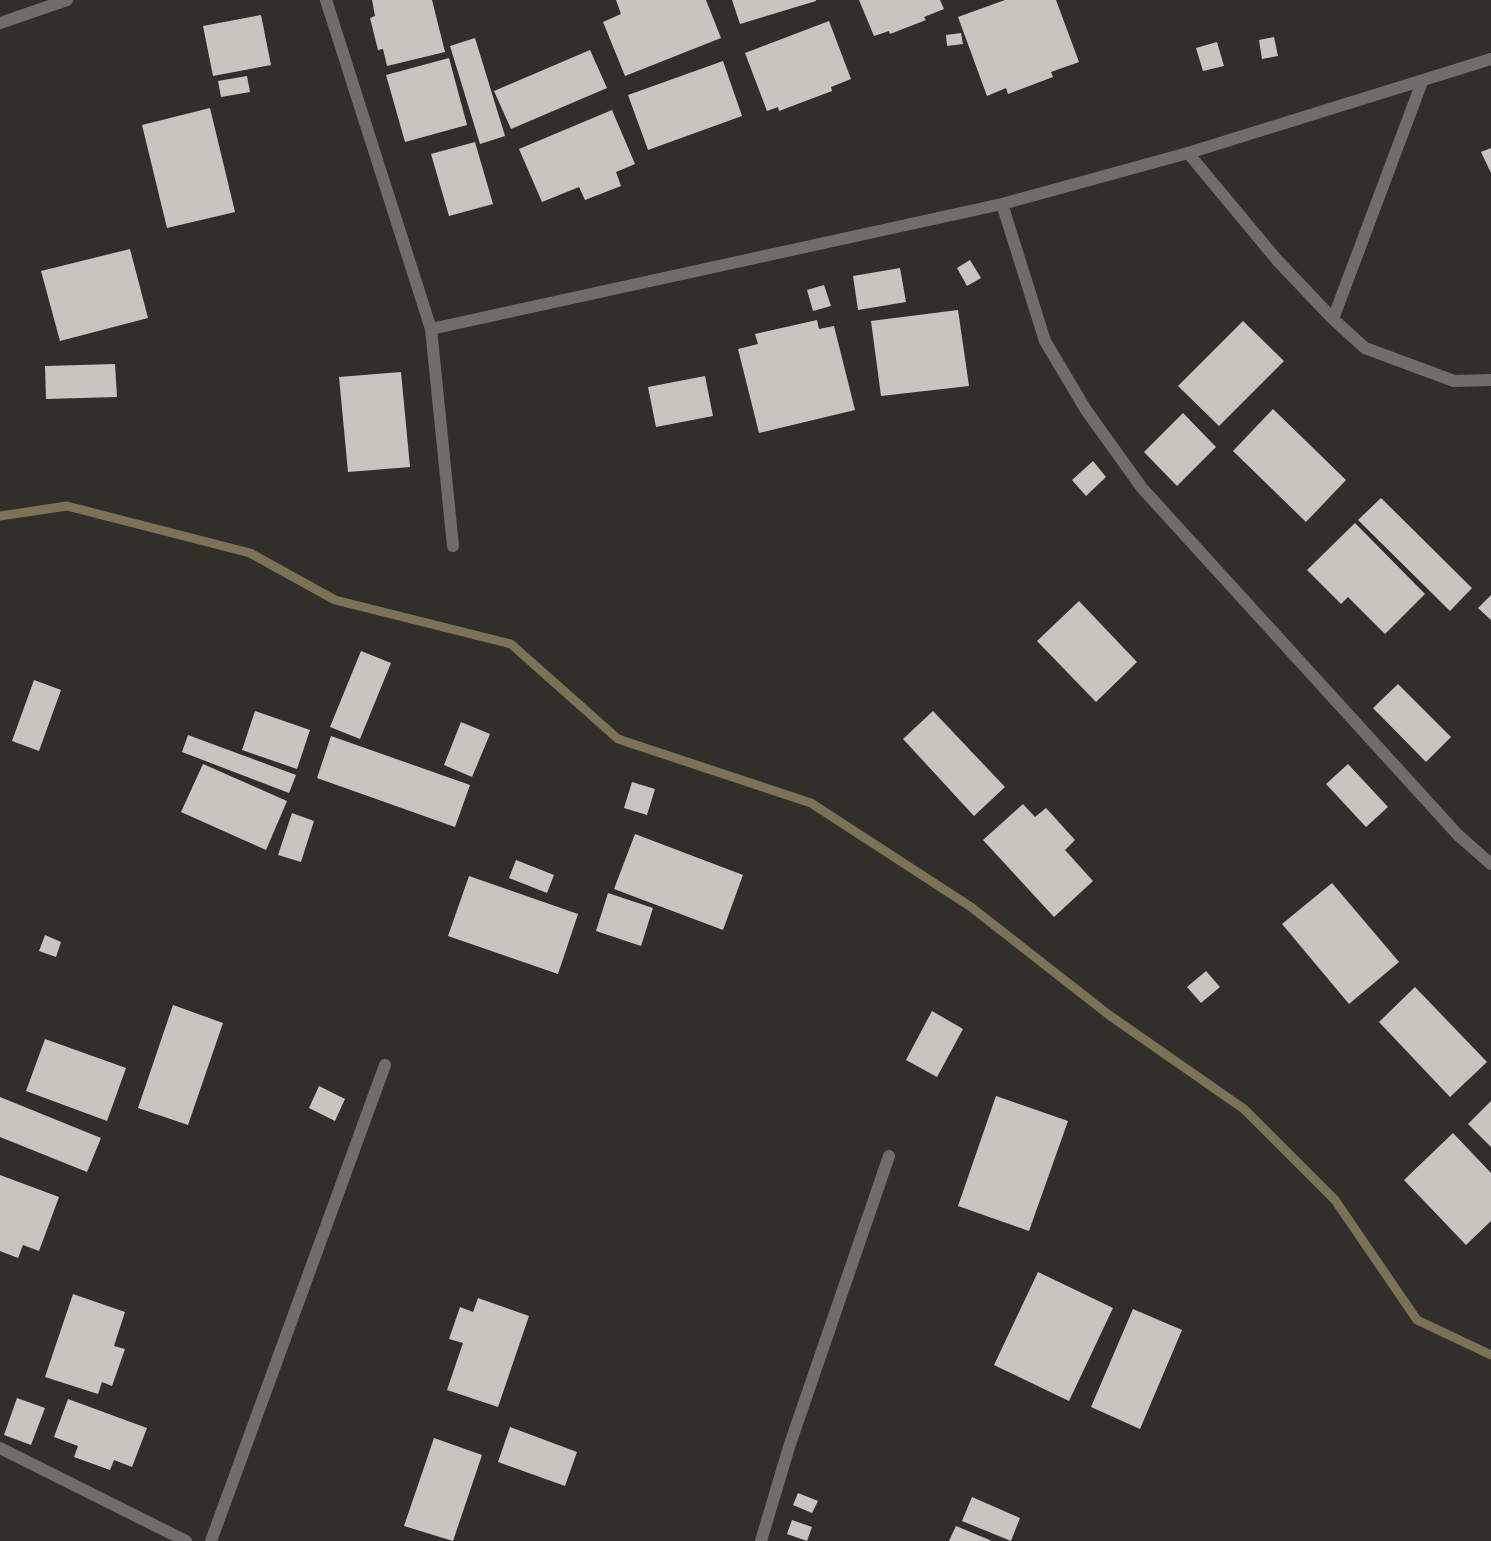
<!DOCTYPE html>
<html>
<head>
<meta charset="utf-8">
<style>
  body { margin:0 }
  canvas { display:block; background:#312f2a }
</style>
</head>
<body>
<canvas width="1491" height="1541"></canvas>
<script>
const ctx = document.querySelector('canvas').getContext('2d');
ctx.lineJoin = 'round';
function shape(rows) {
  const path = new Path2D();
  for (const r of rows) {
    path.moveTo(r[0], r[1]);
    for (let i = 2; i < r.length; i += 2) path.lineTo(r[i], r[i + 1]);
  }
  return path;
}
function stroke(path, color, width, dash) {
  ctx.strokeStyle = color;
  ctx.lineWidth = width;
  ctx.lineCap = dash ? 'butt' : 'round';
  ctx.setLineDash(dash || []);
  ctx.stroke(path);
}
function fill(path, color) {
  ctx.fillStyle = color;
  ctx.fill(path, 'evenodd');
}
const stream = shape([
  [0,516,67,506,250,553,335,600,511,644,618,739,811,803,971,907,1109,1015,1244,1109,1335,1200,1417,1320,1491,1355]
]);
const building = shape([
  [372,0,432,0,445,52,387,66,383,49,378,50,370,18,375,16],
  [616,0,706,0,721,38,625,76,603,22,621,14],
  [732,0,816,0,816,1,740,24],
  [859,0,940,0,944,9,924,17,926,20,890,34,889,31,874,36],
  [1005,0,1056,0,1079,62,1051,72,1053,77,1008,94,1006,88,987,96,958,17],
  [261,15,271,65,213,76,203,26],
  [829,21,851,79,831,87,832,91,779,111,778,107,767,111,745,53],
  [961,33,963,44,947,46,946,35],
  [1274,37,1278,56,1262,59,1259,40],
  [475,38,505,136,480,144,450,46],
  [1217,42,1224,66,1203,71,1196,48],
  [590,50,607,88,511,129,494,91],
  [449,58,467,125,405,142,386,75],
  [723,61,742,116,648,150,628,95],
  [247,76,250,92,221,97,218,81],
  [210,108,235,212,167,228,142,125],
  [612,110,635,164,616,172,621,186,585,200,579,187,542,202,519,149],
  [475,142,493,204,449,216,431,154],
  [1491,148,1491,173,1481,152],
  [130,249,148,318,60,341,41,271],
  [970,260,981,278,967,286,957,268],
  [900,268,906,302,858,310,853,276],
  [824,285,831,306,813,311,807,290],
  [958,310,969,386,881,396,871,321],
  [817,320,819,329,834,326,855,410,759,433,738,349,758,344,755,334],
  [1243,321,1284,361,1219,426,1178,386],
  [115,364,117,397,46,399,45,366],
  [401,372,410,467,348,472,339,377],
  [705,376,713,416,656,427,648,387],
  [1273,409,1346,480,1306,522,1233,451],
  [1183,413,1216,447,1177,486,1144,452],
  [1093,461,1106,477,1086,496,1072,480],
  [1381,498,1472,588,1450,611,1358,520],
  [1355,523,1425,594,1385,634,1348,597,1341,604,1307,570],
  [1491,595,1491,620,1478,608],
  [1079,601,1137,662,1096,702,1037,641],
  [361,651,391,663,360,739,330,727],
  [34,680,61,690,39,751,12,741],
  [1398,684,1451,737,1426,762,1373,708],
  [255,711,310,730,297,769,242,750],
  [933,711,1005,787,974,816,903,739],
  [461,722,490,734,472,777,444,765],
  [188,735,296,775,289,793,182,752],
  [331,736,470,785,455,827,317,778],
  [203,764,287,801,266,850,181,812],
  [1348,764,1388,807,1366,827,1326,784],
  [632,782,655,789,647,815,624,808],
  [1023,804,1035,817,1046,808,1075,840,1065,850,1093,881,1054,917,983,840],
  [292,813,314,821,301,862,278,855],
  [635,834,743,875,723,930,614,889],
  [516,860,554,875,547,893,509,878],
  [469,876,578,914,558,974,448,936],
  [1332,883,1399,962,1349,1004,1282,924],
  [608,893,653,908,641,946,596,931],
  [45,935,61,942,56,957,39,951],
  [1206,971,1220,987,1201,1003,1187,987],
  [1415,987,1487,1062,1450,1097,1379,1022],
  [173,1005,223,1023,188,1125,138,1108],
  [932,1011,963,1029,937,1077,906,1060],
  [45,1039,126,1068,107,1121,26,1091],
  [319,1086,345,1099,335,1121,309,1108],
  [996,1096,1068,1121,1029,1231,958,1206],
  [0,1097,101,1138,87,1172,0,1137],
  [1491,1101,1491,1147,1468,1124],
  [1453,1133,1491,1173,1491,1221,1466,1245,1404,1180],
  [0,1175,59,1197,39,1251,23,1245,18,1258,0,1251],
  [1038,1272,1113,1308,1069,1401,994,1365],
  [73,1294,125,1312,114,1346,125,1349,112,1386,102,1382,98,1394,45,1377],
  [478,1298,529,1316,498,1407,447,1390,463,1343,449,1339,460,1307,473,1312],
  [1133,1309,1182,1330,1140,1429,1091,1407],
  [17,1398,45,1408,31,1445,4,1435],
  [68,1399,147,1428,132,1467,114,1460,110,1470,74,1457,78,1446,54,1437],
  [510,1427,577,1452,565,1486,498,1462],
  [434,1438,482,1455,453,1541,404,1526],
  [798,1493,818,1501,812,1513,793,1505],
  [972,1497,1020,1518,1011,1541,962,1521],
  [792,1520,812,1527,807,1541,787,1534],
  [956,1526,992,1541,949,1541]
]);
const lane = shape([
  [1188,153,1277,260,1333,319,1365,348,1454,381,1491,380],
  [1333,319,1422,82]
]);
const street = shape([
  [326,0,431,329,453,546],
  [0,23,67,0],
  [1002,204,1045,341,1086,410,1142,488,1458,835,1491,864],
  [431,329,1002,204,1188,153,1491,59],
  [0,1448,186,1541],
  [211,1541,385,1065],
  [761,1541,789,1447,889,1156]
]);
stroke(stream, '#7b7257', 9);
fill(building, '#c7c5be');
stroke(lane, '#6f6e6b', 12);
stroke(street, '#6f6e6b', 12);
</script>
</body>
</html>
